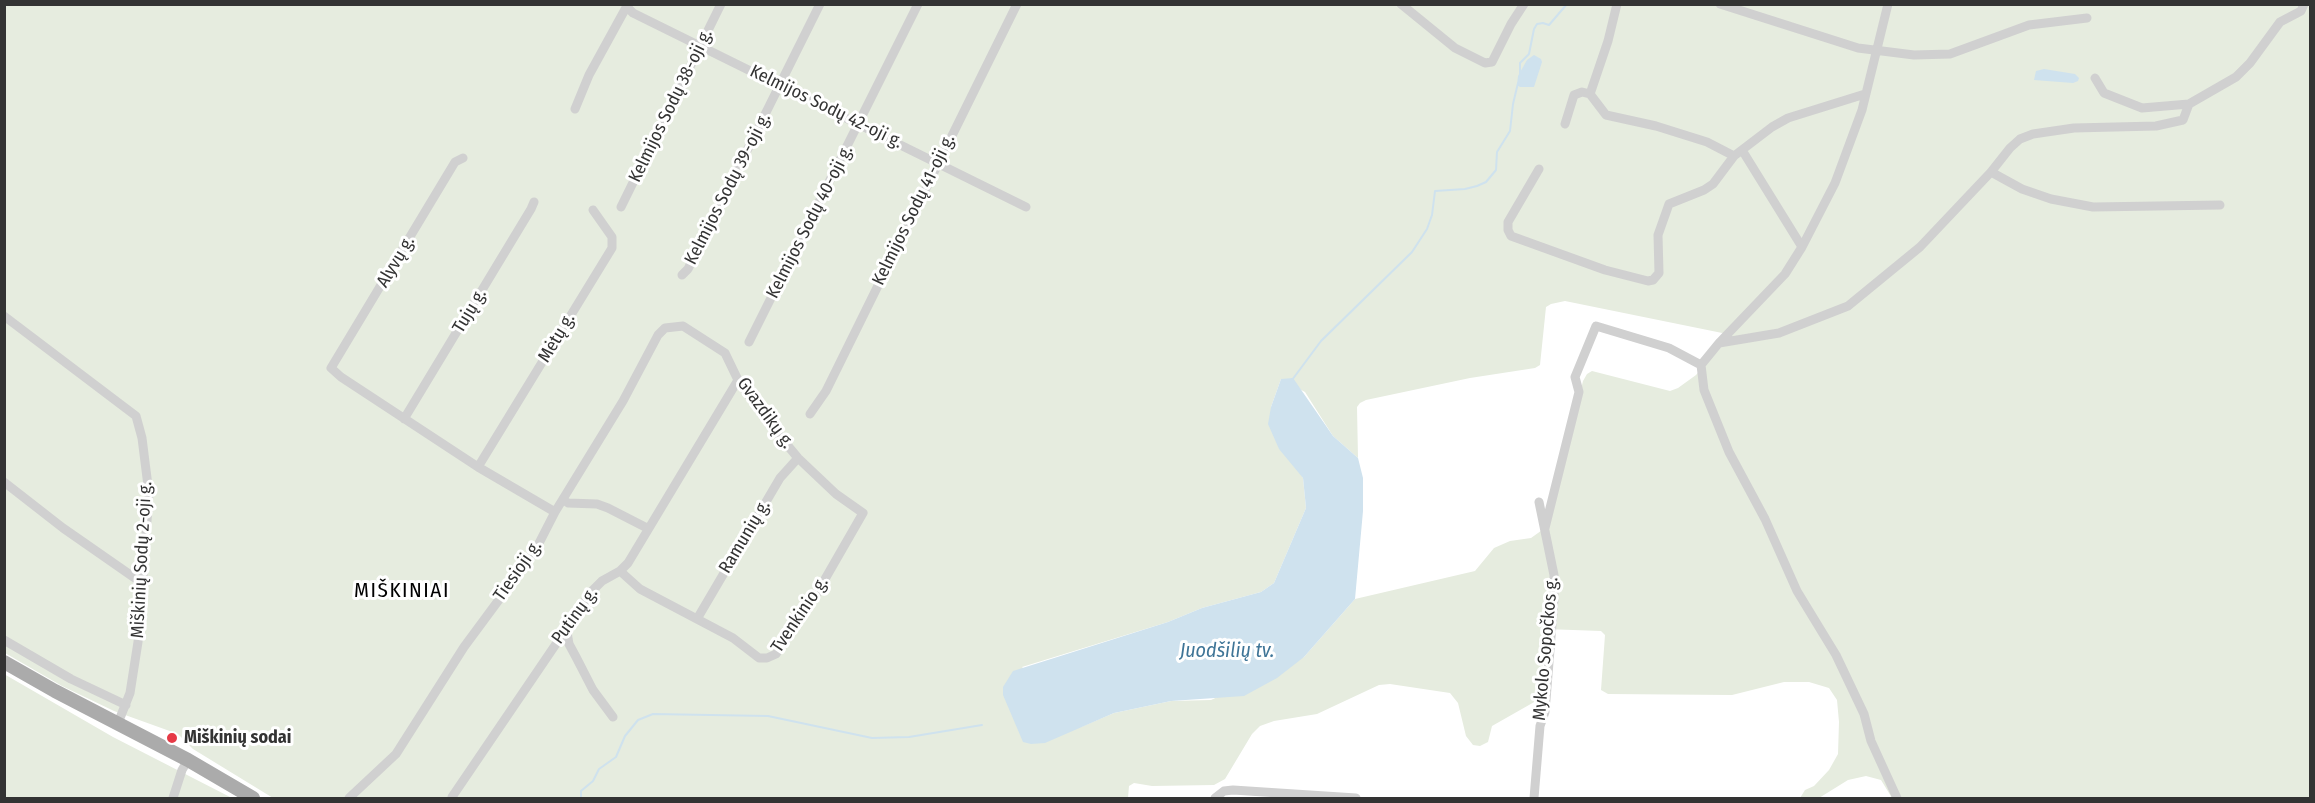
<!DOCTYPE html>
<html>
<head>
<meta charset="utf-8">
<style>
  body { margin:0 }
  #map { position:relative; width:2315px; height:803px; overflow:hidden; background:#fff; font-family:"Fira Sans Condensed",sans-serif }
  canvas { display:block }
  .frame { position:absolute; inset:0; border:6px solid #333; pointer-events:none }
</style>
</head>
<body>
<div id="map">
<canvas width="2315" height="803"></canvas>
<div class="frame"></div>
</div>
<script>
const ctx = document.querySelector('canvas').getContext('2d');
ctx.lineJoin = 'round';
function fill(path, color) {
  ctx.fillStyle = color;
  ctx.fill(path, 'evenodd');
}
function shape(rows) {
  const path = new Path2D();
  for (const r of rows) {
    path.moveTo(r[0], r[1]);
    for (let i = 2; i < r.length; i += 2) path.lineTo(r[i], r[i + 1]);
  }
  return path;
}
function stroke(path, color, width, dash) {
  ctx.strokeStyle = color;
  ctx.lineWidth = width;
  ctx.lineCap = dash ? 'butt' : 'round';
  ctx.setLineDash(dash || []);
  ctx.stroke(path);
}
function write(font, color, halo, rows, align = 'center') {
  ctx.font = font + ' "Fira Sans Condensed",sans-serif';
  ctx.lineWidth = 6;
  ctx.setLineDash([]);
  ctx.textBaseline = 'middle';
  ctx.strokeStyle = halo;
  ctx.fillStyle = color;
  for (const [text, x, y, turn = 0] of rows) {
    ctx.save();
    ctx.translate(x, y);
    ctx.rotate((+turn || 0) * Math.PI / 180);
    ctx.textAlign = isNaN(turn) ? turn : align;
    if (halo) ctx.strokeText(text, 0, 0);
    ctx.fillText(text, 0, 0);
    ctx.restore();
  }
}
const green = shape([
  [5,5,2310,5,2310,798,1892,798,1881,780,1866,776,1848,780,1819,798,1800,798,1805,790,1814,786,1829,770,1838,754,1839,722,1837,700,1829,688,1809,682,1784,682,1732,695,1608,694,1601,690,1605,635,1601,631,1545,629,1541,696,1536,701,1492,726,1488,742,1480,746,1473,745,1466,736,1458,703,1450,693,1390,684,1379,685,1317,714,1274,721,1260,726,1252,734,1225,779,1214,785,1152,786,1134,783,1129,786,1128,798,273,798,193,749,178,734,114,711,62,686,5,653],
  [1565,301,1732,335,1696,375,1678,388,1670,391,1592,371,1587,374,1583,381,1549,521,1545,528,1531,538,1510,541,1494,548,1475,571,1355,599,1304,657,1211,700,1171,701,1114,713,1081,727,1022,667,1168,622,1202,608,1261,592,1274,583,1306,508,1303,478,1271,407,1281,379,1305,392,1333,436,1358,458,1357,407,1360,403,1366,400,1470,378,1535,368,1540,365,1546,307,1551,304],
  [4,674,113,737,232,798,5,798]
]);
const water = shape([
  [1534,55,1541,59,1542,62,1534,87,1520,87,1517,85,1518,76,1527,60],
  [2044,69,2075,74,2079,78,2078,81,2073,83,2034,80,2036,71],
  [1293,378,1333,436,1358,458,1363,478,1363,511,1355,599,1304,657,1277,678,1244,696,1171,701,1114,713,1045,743,1031,744,1023,742,1003,695,1003,687,1013,671,1168,622,1202,608,1261,592,1274,583,1306,508,1303,478,1279,449,1268,424,1271,407,1281,379]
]);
const stream = shape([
  [1520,74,1520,63,1529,54,1534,29,1537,24,1543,23,1549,25,1567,4],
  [1292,380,1321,341,1412,252,1427,229,1432,215,1435,191,1465,189,1477,186,1486,182,1496,170,1497,152,1510,131,1513,104,1518,83],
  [581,798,581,791,593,781,599,769,616,757,625,736,638,720,653,714,768,716,872,738,909,737,982,725]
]);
const street = shape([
  [1401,4,1455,48,1485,63,1492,62,1511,24,1524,4],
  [1720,4,1858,48,1914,55,1950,54,2029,25,2087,18],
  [1888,4,1862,110,1835,183,1802,247,1785,274,1719,343,1701,365,1704,390,1729,452,1765,519,1797,591,1836,655,1864,714,1871,741,1897,798],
  [627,7,633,13,1026,207],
  [2095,78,2104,93,2142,108,2189,104],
  [1590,94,1608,41,1617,4],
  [575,109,589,75,628,4],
  [1565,124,1574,95,1582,92,1590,94,1606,115,1656,126,1707,142,1734,156,1772,127,1788,118,1865,94],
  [1742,150,1802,247],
  [463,158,455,162,331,368,341,377,478,467,555,512],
  [1539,169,1508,222,1508,230,1511,236,1605,270,1648,281,1653,280,1659,273,1658,235,1669,204,1704,190,1713,184,1734,156],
  [2220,205,2093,207,2051,199,2022,189,1991,172,2010,148,2020,139,2033,134,2074,128,2156,126,2183,120,2189,104,2236,77,2250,63,2280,22,2301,11,2304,4],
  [621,207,721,4],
  [682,275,688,269,820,4],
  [4,316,136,416,142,438,149,494,138,642,130,693,118,723],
  [749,342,918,4],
  [1719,343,1779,333,1848,306,1920,247,1991,172],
  [810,414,826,391,1017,4],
  [404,419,531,209,534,202],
  [478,467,612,248,612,237,593,210],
  [4,482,63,528,142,583],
  [564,500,568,503,597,504,608,508,647,528],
  [1545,528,1579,392,1575,377,1596,326,1669,348,1701,365],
  [697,619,780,478,798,458],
  [566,626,569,644,576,657,593,690,613,717],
  [4,640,71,679,126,705],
  [452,797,592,591,602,581,620,571,628,563,738,380],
  [173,798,182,770,188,760],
  [349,798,396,754,464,647,535,551,555,512,623,401,658,335,665,328,683,326,725,353,738,380,763,416,798,458,836,494,863,513,817,593,776,654,767,658,759,658,733,638,640,589,620,571],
  [1215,798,1224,791,1233,790,1356,798],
  [1534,798,1540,726,1545,712,1554,600,1554,575,1539,502]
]);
const primary = shape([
  [4,662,55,691,188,760,253,798]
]);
const markers = [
  [172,738,6,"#e63946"]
];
const streetNames = [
  ["Kelmijos Sodų 38-oji g.",671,106,-64],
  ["Kelmijos Sodų 42-oji g.",826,107,26],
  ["Kelmijos Sodų 39-oji g.",728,189,-63],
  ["Kelmijos Sodų 41-oji g.",914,210,-64],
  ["Kelmijos Sodų 40-oji g.",810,222,-63],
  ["Alyvų g.",396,262,-59],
  ["Tujų g.",470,311,-59],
  ["Mėtų g.",557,338,-59],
  ["Gvazdikų g.",765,413,54],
  ["Ramunių g.",745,537,-59],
  ["Miškinių Sodų 2-oji g.",142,560,-87],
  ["Tiesioji g.",518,571,-55],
  ["Tvenkinio g.",800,615,-56],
  ["Putinų g.",575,616,-54],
  ["Mykolo Sopočkos g.",1546,649,-85]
];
const poiNames = [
  ["Miškinių sodai",184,738]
];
const waterNames = [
  ["Juodšilių tv.",1227,651]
];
const quarterNames = [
  ["MIŠKINIAI",402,591]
];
fill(green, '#e6ecdf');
fill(water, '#cfe2ee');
stroke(stream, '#cfe2ee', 2);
stroke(street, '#d0d0d0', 9);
stroke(primary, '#ababab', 14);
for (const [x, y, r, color] of markers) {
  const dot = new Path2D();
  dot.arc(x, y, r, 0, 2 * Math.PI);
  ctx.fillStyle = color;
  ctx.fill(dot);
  stroke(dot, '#fff', 2);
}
write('18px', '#333', '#fff', streetNames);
write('bold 18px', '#333', '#fff', poiNames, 'left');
write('italic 20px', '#3f7597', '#fff', waterNames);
ctx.letterSpacing = '1.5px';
write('21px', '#000', '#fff', quarterNames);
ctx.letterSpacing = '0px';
</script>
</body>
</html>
